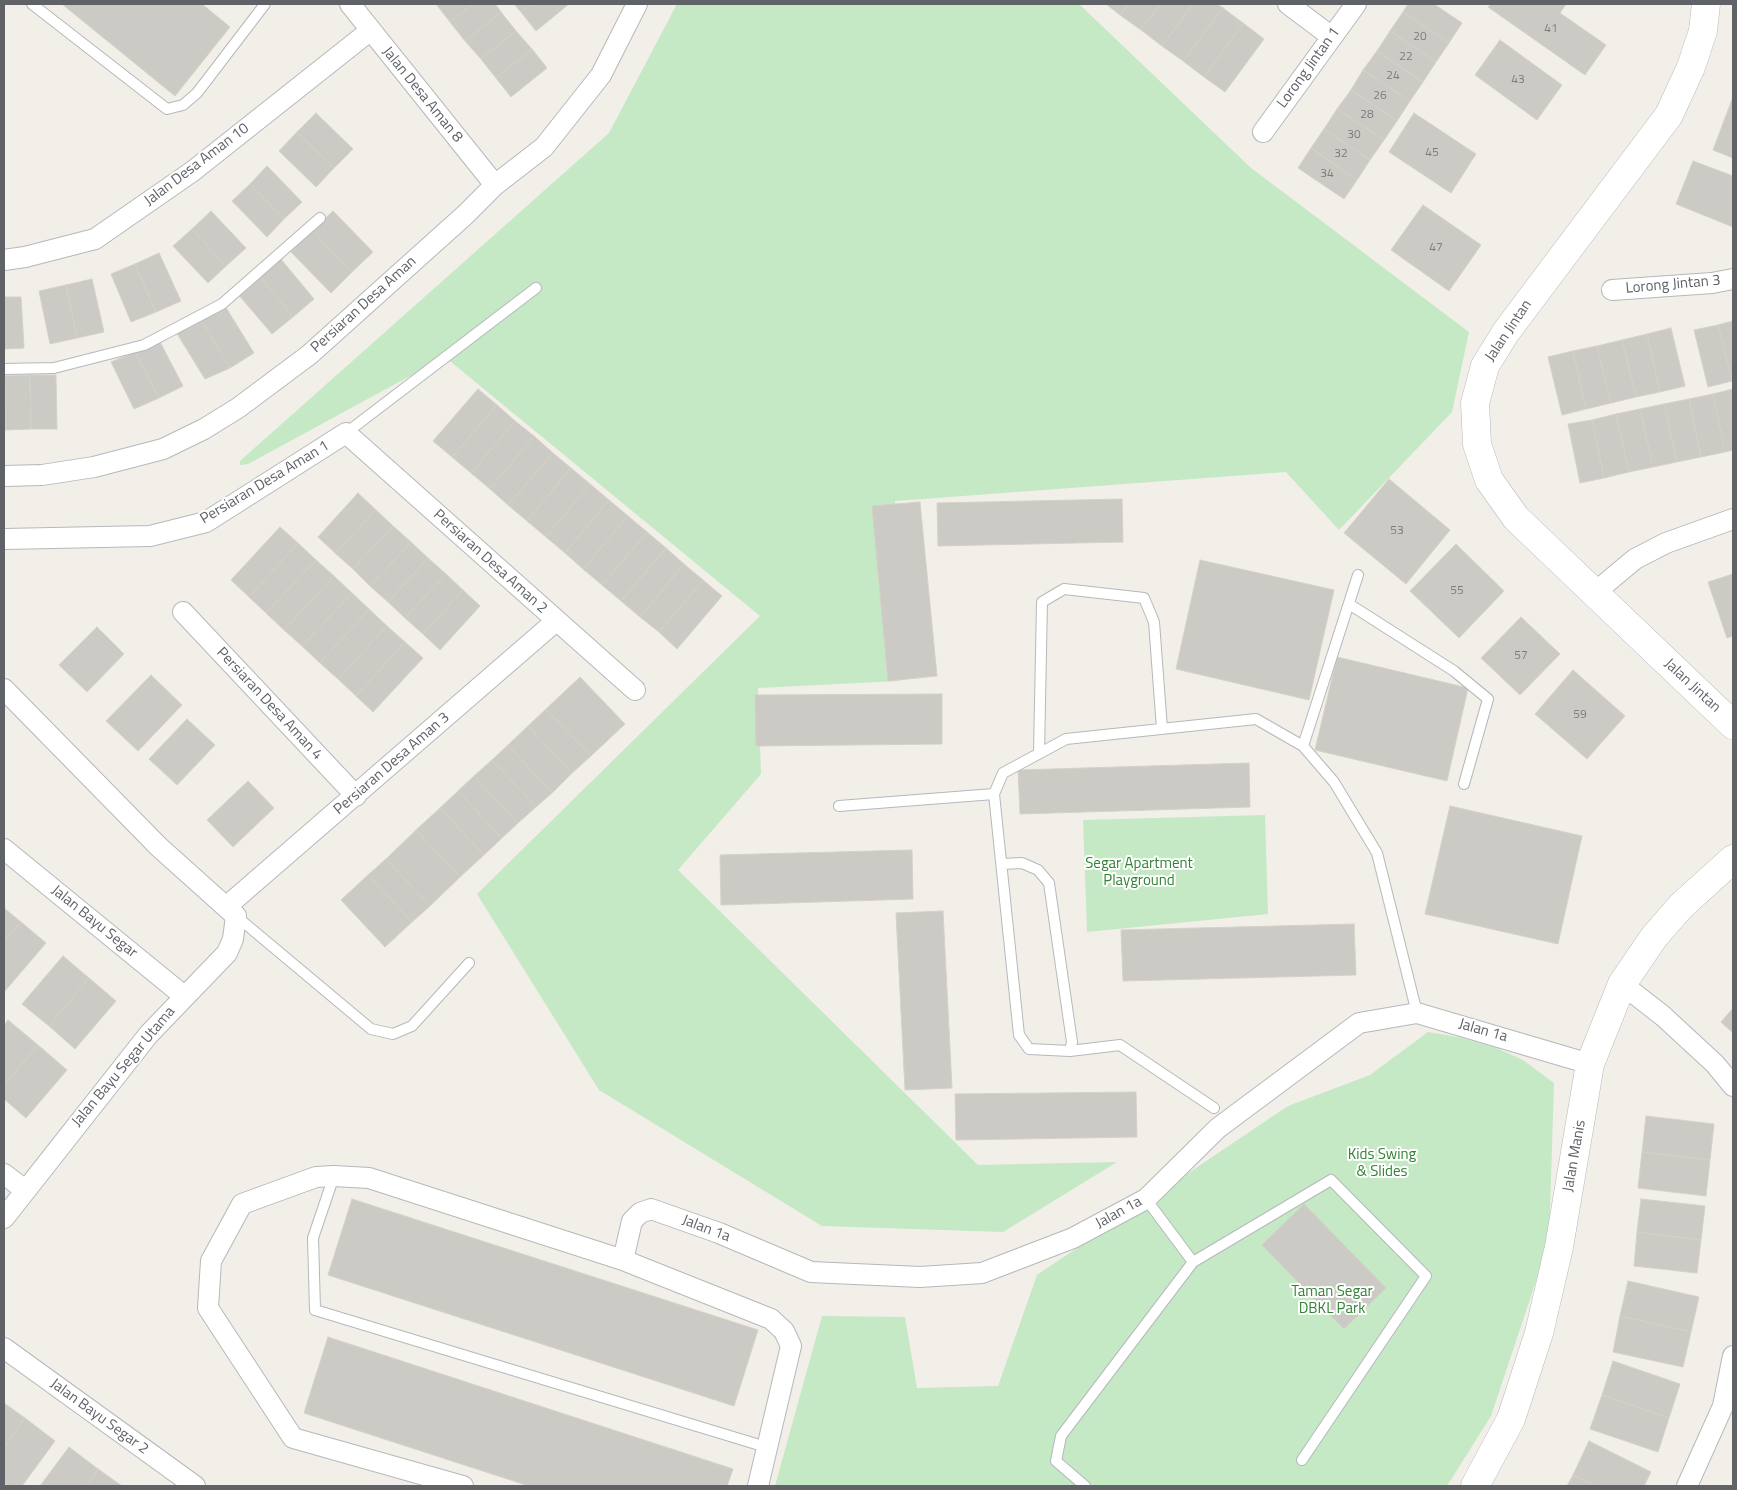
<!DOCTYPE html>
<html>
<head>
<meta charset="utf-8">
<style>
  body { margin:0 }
  #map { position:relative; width:1737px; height:1490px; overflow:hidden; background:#f1efe8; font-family:"Titillium Web",sans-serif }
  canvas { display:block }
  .frame { position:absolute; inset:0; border:5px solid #5f6368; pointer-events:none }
</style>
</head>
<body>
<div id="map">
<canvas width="1737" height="1490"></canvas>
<div class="frame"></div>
</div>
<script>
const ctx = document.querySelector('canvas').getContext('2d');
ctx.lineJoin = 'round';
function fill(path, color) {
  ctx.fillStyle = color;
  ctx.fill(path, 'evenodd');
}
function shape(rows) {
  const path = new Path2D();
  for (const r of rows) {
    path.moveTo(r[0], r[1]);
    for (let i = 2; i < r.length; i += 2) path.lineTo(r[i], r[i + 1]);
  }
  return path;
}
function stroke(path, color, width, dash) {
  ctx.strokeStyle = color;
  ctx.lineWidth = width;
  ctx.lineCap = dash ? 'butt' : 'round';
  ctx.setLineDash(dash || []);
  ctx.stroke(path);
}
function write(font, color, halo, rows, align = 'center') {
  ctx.font = font + ' "Titillium Web",sans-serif';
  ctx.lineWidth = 4;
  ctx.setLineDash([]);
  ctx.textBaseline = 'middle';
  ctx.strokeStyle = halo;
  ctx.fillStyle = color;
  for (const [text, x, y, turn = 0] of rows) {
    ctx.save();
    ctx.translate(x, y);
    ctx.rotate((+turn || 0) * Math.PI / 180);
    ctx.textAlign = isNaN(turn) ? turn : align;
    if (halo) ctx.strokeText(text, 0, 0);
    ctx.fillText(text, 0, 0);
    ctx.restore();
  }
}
const green = shape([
  [677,4,1079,4,1251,168,1469,332,1452,412,1339,530,1286,472,895,501,899,681,758,688,761,774,678,870,978,1165,1117,1162,1003,1232,822,1226,599,1090,477,894,760,616,445,357,248,464,240,465,240,461,609,133],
  [1265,815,1268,914,1087,932,1083,820],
  [1428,1032,1458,1037,1494,1047,1523,1060,1554,1083,1549,1242,1491,1416,1447,1486,775,1486,822,1316,905,1317,917,1388,998,1386,1037,1275,1288,1106,1370,1075]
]);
const building = shape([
  [62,4,202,4,230,27,175,96,62,4],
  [436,4,473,4,450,22,436,4],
  [473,4,495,4,501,12,465,41,450,22,473,4],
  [514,4,531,4,521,12,514,4],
  [531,4,569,4,536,31,521,12,531,4],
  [1106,4,1129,4,1120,15,1106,4],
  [1129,4,1161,4,1141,30,1120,15,1129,4],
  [1161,4,1193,4,1162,46,1141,30,1161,4],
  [1193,4,1217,4,1223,8,1183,61,1162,46,1193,4],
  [1408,4,1434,4,1462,23,1449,43,1403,12,1408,4],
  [1491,4,1566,4,1560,13,1606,45,1585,75,1488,7,1491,4],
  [1223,8,1243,23,1204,77,1183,61,1223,8],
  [501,12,516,31,481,59,465,41,501,12],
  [1403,12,1449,43,1436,62,1390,31,1403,12],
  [1243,23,1264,39,1225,92,1204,77,1243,23],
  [516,31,532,49,496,78,481,59,516,31],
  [1390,31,1436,62,1423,82,1377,51,1390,31],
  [1500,40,1562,85,1537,120,1475,75,1500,40],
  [532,49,547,68,511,97,496,78,532,49],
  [1377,51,1423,82,1410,101,1363,70,1377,51],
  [1363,70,1410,101,1397,121,1351,90,1363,70],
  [1351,90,1397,121,1384,140,1337,109,1351,90],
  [1733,97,1733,158,1713,150,1733,97],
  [1337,109,1384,140,1370,160,1324,129,1337,109],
  [316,113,353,149,334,168,297,132,316,113],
  [1414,113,1476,154,1451,193,1389,152,1414,113],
  [1324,129,1370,160,1357,180,1311,148,1324,129],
  [297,132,334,168,316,187,279,151,297,132],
  [1311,148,1357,180,1344,199,1298,168,1311,148],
  [1693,161,1733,176,1733,227,1676,204,1693,161],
  [267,166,302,202,284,219,250,184,267,166],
  [250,184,284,219,267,237,232,201,250,184],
  [1423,205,1481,245,1449,291,1391,250,1423,205],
  [211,211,246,248,226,266,192,229,211,211],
  [333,211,373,252,352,272,312,231,333,211],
  [192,229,226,266,208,283,173,246,192,229],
  [312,231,352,272,331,293,291,252,312,231],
  [159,253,181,301,156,312,135,264,159,253],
  [280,258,314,299,293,317,259,275,280,258],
  [135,264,156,312,131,322,111,274,135,264],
  [259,275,293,317,272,334,237,293,259,275],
  [92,279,104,332,77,338,66,285,92,279],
  [66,285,77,338,50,344,39,291,66,285],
  [4,297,21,297,24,348,4,349,4,297],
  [225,306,254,353,230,368,201,320,225,306],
  [201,320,230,368,205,379,176,332,201,320],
  [1733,321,1733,381,1732,381,1718,325,1733,321],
  [1718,325,1732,381,1708,387,1694,330,1718,325],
  [1671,328,1685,386,1660,392,1647,334,1671,328],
  [1647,334,1660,392,1636,397,1622,340,1647,334],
  [159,340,183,386,159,398,135,352,159,340],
  [1622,340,1636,397,1611,403,1597,346,1622,340],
  [1597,346,1611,403,1586,409,1573,351,1597,346],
  [1573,351,1586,409,1562,415,1548,357,1573,351],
  [135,352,159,398,134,409,111,362,135,352],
  [30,375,56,375,57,429,31,429,30,375],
  [30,375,31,429,6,430,5,376,30,375],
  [4,376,5,376,6,430,4,430,4,376],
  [478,389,497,405,452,457,433,441,478,389],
  [1733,389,1733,450,1725,452,1713,394,1733,389],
  [1713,394,1725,452,1701,457,1689,399,1713,394],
  [1689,399,1701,457,1677,462,1664,404,1689,399],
  [1664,404,1677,462,1653,467,1640,409,1664,404],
  [497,405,515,421,471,473,452,457,497,405],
  [1640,409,1653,467,1629,472,1616,414,1640,409],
  [1616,414,1629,472,1604,478,1592,420,1616,414],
  [1592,420,1604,478,1580,483,1568,424,1592,420],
  [515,421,534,436,490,489,471,473,515,421],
  [534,436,553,453,508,505,490,489,534,436],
  [553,453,571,468,527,521,508,505,553,453],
  [571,468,590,484,546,537,527,521,571,468],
  [1389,479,1450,530,1406,584,1344,533,1389,479],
  [590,484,609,500,565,553,546,537,590,484],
  [358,493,376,510,335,553,318,537,358,493],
  [1122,499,1123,542,938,546,937,503,1122,499],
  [609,500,628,516,583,569,565,553,609,500],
  [920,502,937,676,888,681,872,506,920,502],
  [376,510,393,526,353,569,335,553,376,510],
  [628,516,647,532,602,585,583,569,628,516],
  [393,526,411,542,370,586,353,569,393,526],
  [280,527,298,543,249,597,231,580,280,527],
  [647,532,666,548,621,601,602,585,647,532],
  [411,542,428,558,388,602,370,586,411,542],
  [298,543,316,560,266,613,249,597,298,543],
  [1456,544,1504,591,1459,638,1410,591,1456,544],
  [666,548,684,564,640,617,621,601,666,548],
  [428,558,446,574,405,618,388,602,428,558],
  [316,560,334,576,284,630,266,613,316,560],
  [1200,560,1334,590,1309,700,1176,669,1200,560],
  [684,564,703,580,659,632,640,617,684,564],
  [446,574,463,590,423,634,405,618,446,574],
  [1733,574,1733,636,1727,638,1708,582,1733,574],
  [334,576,352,593,302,646,284,630,334,576],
  [703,580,722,596,677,649,659,632,703,580],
  [463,590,480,606,440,650,423,634,463,590],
  [352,593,369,609,320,663,302,646,352,593],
  [369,609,387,626,338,679,320,663,369,609],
  [1521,617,1560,654,1520,695,1481,658,1521,617],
  [387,626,405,642,356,696,338,679,387,626],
  [97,627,124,654,87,692,59,665,97,627],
  [405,642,423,658,373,712,356,696,405,642],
  [1337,657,1468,688,1447,781,1315,750,1337,657],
  [1573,670,1625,716,1587,759,1535,714,1573,670],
  [151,675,182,705,138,751,106,721,151,675],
  [580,677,625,724,591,756,546,709,580,677],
  [942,694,942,744,756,746,755,695,942,694],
  [546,709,591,756,572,773,528,726,546,709],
  [187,719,215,745,177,785,149,759,187,719],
  [528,726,572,773,552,793,508,745,528,726],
  [508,745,552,793,536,807,492,760,508,745],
  [492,760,536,807,518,823,474,776,492,760],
  [1249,763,1250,807,1020,814,1018,770,1249,763],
  [474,776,518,823,502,838,458,791,474,776],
  [248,781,274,808,233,847,207,820,248,781],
  [458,791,502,838,484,855,440,808,458,791],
  [1450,806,1582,836,1558,944,1425,914,1450,806],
  [440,808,484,855,460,877,416,830,440,808],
  [416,830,460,877,430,906,386,859,416,830],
  [912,850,913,899,721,905,720,855,912,850],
  [386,859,430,906,412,922,368,875,386,859],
  [368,875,412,922,385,947,341,900,368,875],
  [4,908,21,922,4,941,4,908],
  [943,911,952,1088,905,1090,896,913,943,911],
  [21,922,46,943,5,991,4,941,21,922],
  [1354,924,1356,975,1123,981,1121,930,1354,924],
  [63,956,89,978,49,1026,22,1004,63,956],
  [89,978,116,1001,75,1049,49,1026,89,978],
  [1733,1008,1733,1033,1721,1022,1733,1008],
  [8,1020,38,1045,4,1085,4,1026,8,1020],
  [38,1045,67,1070,26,1118,4,1099,4,1085,38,1045],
  [1136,1092,1137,1137,956,1140,955,1094,1136,1092],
  [1646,1116,1714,1124,1710,1160,1642,1152,1646,1116],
  [1642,1152,1710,1160,1706,1196,1638,1188,1642,1152],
  [352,1199,758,1330,734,1406,328,1275,352,1199],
  [1641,1199,1705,1206,1701,1240,1637,1232,1641,1199],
  [1304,1204,1386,1288,1344,1329,1262,1245,1304,1204],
  [1637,1232,1701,1240,1697,1273,1634,1266,1637,1232],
  [1628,1281,1699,1297,1691,1332,1620,1316,1628,1281],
  [1620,1316,1691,1332,1683,1367,1613,1352,1620,1316],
  [328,1337,733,1469,727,1486,529,1486,304,1413,328,1337],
  [1613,1361,1680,1384,1669,1418,1602,1395,1613,1361],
  [1602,1395,1669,1418,1658,1452,1590,1429,1602,1395],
  [4,1403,25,1418,4,1448,4,1403],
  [25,1418,55,1441,22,1486,9,1486,4,1483,4,1448,25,1418],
  [1589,1441,1651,1472,1644,1486,1596,1486,1573,1475,1589,1441],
  [69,1447,98,1469,86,1486,40,1486,69,1447],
  [98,1469,122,1486,86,1486,98,1469],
  [1573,1475,1596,1486,1567,1486,1573,1475]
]);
const lane = shape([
  [32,4,167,109,183,105,197,93,265,4],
  [4,369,54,368,144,345,222,304,320,218],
  [346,433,536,288],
  [1349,604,1454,671,1488,699,1464,784],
  [1303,746,1358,575],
  [1039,753,1042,602,1064,589,1144,598,1154,622,1162,729],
  [839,806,994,794],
  [1002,864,1022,863,1038,870,1049,883,1072,1042,1070,1051,1029,1049,1019,1035,994,794,1003,773,1066,739,1256,719,1303,746,1334,782,1377,853,1417,1013],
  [236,916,371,1029,393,1034,412,1026,469,963],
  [1070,1051,1120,1045,1214,1108],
  [334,1176,313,1238,315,1310,766,1447],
  [1146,1199,1193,1262,1331,1180,1426,1276,1302,1460],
  [1085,1486,1056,1461,1061,1436,1193,1262]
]);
const street = shape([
  [350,4,495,185],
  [1288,4,1332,37],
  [1263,132,1356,4],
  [4,260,25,257,95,239,193,171,371,30],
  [1612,290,1712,283,1733,279],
  [4,476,42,475,94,467,163,449,204,429,238,408,309,355,465,215,495,185,544,147,601,75,637,4],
  [4,539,150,536,206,522,346,433,635,690],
  [1593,594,1635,559,1666,543,1733,519],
  [183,612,356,796],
  [4,689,159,847,236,916,233,939,227,953,149,1034,4,1218],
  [4,849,184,996],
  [227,906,556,621],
  [1622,984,1663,1016,1715,1064,1733,1086],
  [4,1174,25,1190],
  [623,1260,632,1221,640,1213,651,1209,719,1233,811,1272,920,1277,982,1273,1073,1238,1146,1199,1218,1128,1359,1023,1417,1013,1590,1064],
  [4,1348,195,1486],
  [463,1486,293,1438,208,1308,211,1261,242,1204,316,1177,334,1176,369,1178,623,1260,771,1319,784,1331,791,1346,758,1486],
  [1687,1486,1723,1406,1733,1356]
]);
const secondary = shape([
  [1706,4,1703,31,1691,67,1669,115,1506,332,1485,366,1475,403,1477,444,1489,480,1516,518,1733,725],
  [1475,1486,1511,1419,1539,1333,1559,1247,1590,1064,1622,984,1654,937,1681,906,1733,859]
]);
const numberNames = [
  ["41",1551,29],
  ["20",1420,37],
  ["22",1406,57],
  ["24",1393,76],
  ["43",1518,80],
  ["26",1380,96],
  ["28",1367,115],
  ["30",1354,135],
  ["45",1432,153],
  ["32",1341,154],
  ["34",1327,174],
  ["47",1436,248],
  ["53",1397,531],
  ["55",1457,591],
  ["57",1521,656],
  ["59",1580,715]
];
const streetNames = [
  ["Lorong Jintan 1",1309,68,-54],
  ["Jalan Desa Aman 8",422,95,51],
  ["Jalan Desa Aman 10",197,165,-37],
  ["Lorong Jintan 3",1673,285,-5],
  ["Persiaran Desa Aman",364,305,-42],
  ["Jalan Jintan",1509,331,-56],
  ["Persiaran Desa Aman 1",265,483,-31],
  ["Persiaran Desa Aman 2",490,562,42],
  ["Jalan Jintan",1692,686,43],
  ["Persiaran Desa Aman 4",269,704,47],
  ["Persiaran Desa Aman 3",392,764,-41],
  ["Jalan Bayu Segar",94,922,39],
  ["Jalan 1a",1483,1031,16],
  ["Jalan Bayu Segar Utama",124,1067,-50],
  ["Jalan Manis",1575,1156,-80],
  ["Jalan 1a",1119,1213,-29],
  ["Jalan 1a",706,1229,21],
  ["Jalan Bayu Segar 2",99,1417,36]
];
const parkNames = [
  ["Segar Apartment",1139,864],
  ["Playground",1139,881],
  ["Kids Swing",1382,1155],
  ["& Slides",1382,1172],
  ["Taman Segar",1332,1292],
  ["DBKL Park",1332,1309]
];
fill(green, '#c5e8c5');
fill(building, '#cccac5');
stroke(building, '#d6d1c6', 1);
stroke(lane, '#b5b8bc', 12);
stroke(street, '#b5b8bc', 22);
stroke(secondary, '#b6babf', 29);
stroke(lane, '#fff', 10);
stroke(street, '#fff', 20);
stroke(secondary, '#fff', 28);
write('12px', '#7a7d7f', null, numberNames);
write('15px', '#5f6368', '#fff', streetNames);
write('15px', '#348238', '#fff', parkNames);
</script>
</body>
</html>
